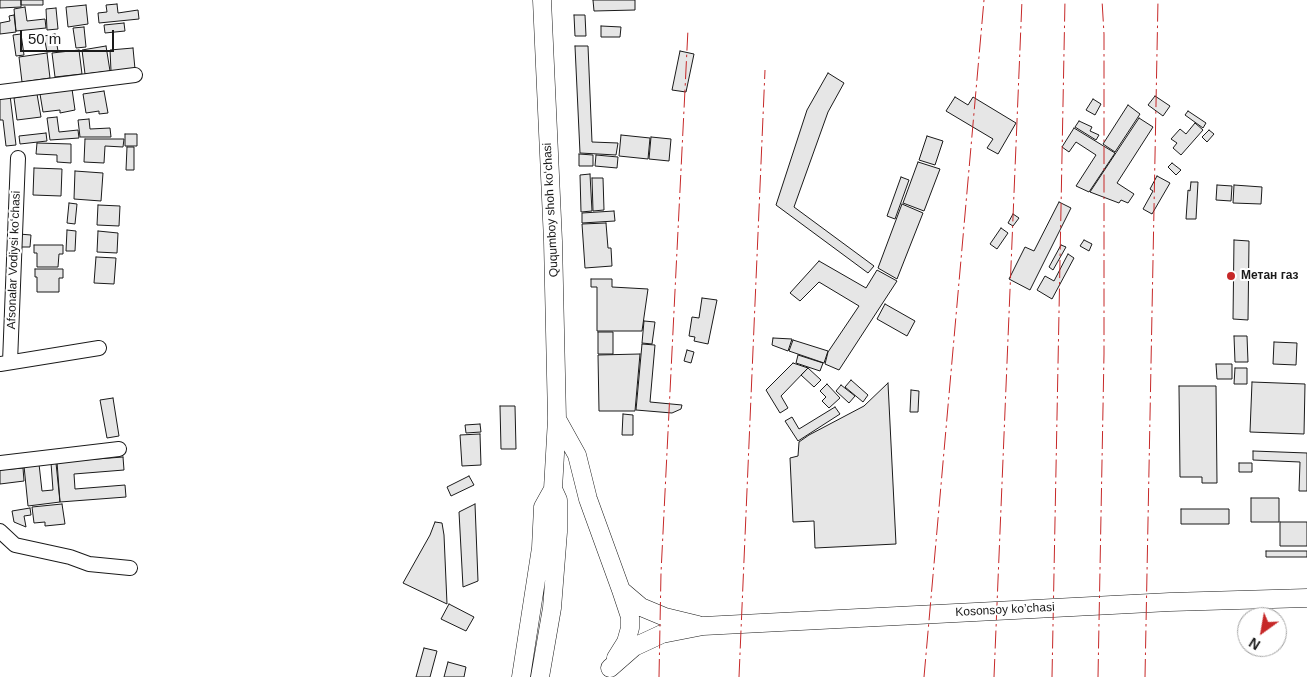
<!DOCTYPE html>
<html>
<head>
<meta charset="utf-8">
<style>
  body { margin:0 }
  #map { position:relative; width:1307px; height:677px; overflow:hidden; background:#fff; font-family:Helvetica,sans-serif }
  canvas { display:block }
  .north { position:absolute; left:1237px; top:607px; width:50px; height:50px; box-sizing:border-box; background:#fff; border:1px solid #a3a3a3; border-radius:50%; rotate:212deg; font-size:14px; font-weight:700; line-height:20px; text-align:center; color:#1a1a1a }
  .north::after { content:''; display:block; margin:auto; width:18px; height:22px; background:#c62828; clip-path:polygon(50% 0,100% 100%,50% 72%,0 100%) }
  .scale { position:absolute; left:20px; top:30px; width:94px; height:22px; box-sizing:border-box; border:2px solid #1a1a1a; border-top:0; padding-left:6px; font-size:15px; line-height:18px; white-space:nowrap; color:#1a1a1a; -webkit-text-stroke:4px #fff; paint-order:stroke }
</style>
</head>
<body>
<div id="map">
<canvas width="1307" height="677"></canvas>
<div class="north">N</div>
<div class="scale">50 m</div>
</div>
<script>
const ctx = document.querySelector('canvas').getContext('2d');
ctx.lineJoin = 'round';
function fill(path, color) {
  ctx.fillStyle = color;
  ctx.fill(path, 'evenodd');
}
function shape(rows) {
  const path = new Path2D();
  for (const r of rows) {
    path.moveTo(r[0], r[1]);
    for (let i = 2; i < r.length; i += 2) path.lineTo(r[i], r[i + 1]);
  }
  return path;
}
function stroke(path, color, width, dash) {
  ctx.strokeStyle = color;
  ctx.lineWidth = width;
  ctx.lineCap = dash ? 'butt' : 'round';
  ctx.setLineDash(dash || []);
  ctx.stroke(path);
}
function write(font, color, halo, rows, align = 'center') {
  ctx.font = font + ' Helvetica,sans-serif';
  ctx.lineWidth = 4;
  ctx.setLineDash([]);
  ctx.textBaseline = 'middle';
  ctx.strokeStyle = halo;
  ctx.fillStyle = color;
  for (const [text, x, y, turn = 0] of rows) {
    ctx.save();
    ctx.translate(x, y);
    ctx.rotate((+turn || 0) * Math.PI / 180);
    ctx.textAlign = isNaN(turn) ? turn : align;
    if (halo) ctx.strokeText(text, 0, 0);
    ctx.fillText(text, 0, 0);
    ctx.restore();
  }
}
const building = shape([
  [0,0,21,0,21,7,0,8,0,0],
  [21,0,43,0,43,5,21,5,21,0],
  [593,0,635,0,635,10,594,11,593,0],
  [117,4,118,13,138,10,139,19,99,23,98,13,107,12,106,5,117,4],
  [86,5,88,24,68,27,66,7,86,5],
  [25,7,27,21,45,19,46,28,16,31,14,9,25,7],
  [56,8,58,29,47,30,46,9,56,8],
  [14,15,16,32,0,34,0,23,10,21,9,16,14,15],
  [574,15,585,15,586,36,575,36,574,15],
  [124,23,125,31,105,33,104,25,124,23],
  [601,26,621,27,620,37,601,37,601,26],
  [84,27,86,47,76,48,73,28,84,27],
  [21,34,24,55,16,56,13,35,21,34],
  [55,34,58,51,47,52,44,36,55,34],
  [106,46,110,71,85,74,82,50,106,46],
  [575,46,588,46,592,142,618,143,616,155,580,153,575,46],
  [133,48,135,69,111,71,110,50,133,48],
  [79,50,82,74,55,77,52,53,79,50],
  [680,51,694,54,686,92,672,90,680,51],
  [47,53,50,78,22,82,19,57,47,53],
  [828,73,844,83,828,112,794,207,874,266,868,273,776,205,807,110,828,73],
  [72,89,75,110,60,113,60,110,43,112,40,94,72,89],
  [104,91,108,113,99,114,99,111,86,113,83,94,104,91],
  [37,94,41,117,17,120,14,98,37,94],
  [10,95,16,145,6,146,3,120,0,120,0,96,10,95],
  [1155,96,1170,106,1163,116,1148,105,1155,96],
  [955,97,968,105,973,97,1016,123,998,154,987,148,993,139,946,111,955,97],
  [1093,99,1101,104,1095,115,1086,110,1093,99],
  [1128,105,1140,114,1115,152,1103,144,1128,105],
  [1188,111,1206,123,1203,128,1185,115,1188,111],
  [57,117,59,132,78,130,79,138,50,140,47,118,57,117],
  [1139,118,1153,127,1117,183,1134,194,1128,203,1121,200,1119,203,1090,192,1139,118],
  [89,119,90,129,110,128,111,137,80,137,78,120,89,119],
  [1079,121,1092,127,1090,131,1099,135,1096,140,1075,127,1079,121],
  [1195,123,1203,130,1181,155,1173,148,1177,143,1171,139,1180,129,1186,134,1195,123],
  [1074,128,1115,153,1089,192,1076,186,1096,155,1076,142,1069,152,1062,147,1074,128],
  [1209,130,1214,134,1207,142,1202,137,1209,130],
  [46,133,47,141,20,144,19,136,46,133],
  [125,134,137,134,137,146,125,146,125,134],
  [621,135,650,138,648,159,619,156,621,135],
  [927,136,943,141,935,165,919,160,927,136],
  [651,137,671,139,669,161,649,159,651,137],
  [85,139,124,139,123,147,105,146,104,163,84,162,85,139],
  [37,143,71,144,71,163,57,162,57,155,36,154,37,143],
  [127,147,134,147,134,170,126,170,127,147],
  [579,154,593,155,593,166,579,166,579,154],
  [596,155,618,157,617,168,595,166,596,155],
  [918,162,940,169,924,211,903,203,918,162],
  [1172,163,1181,170,1176,175,1168,167,1172,163],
  [34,168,62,169,61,196,33,195,34,168],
  [75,171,103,173,101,201,74,199,75,171],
  [590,174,592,211,581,212,580,175,590,174],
  [1157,176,1170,183,1152,214,1143,209,1153,191,1150,189,1157,176],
  [901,177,909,180,895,219,887,216,901,177],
  [592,178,603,178,604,210,593,211,592,178],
  [1191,182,1198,182,1196,219,1186,219,1188,190,1190,191,1191,182],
  [1217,185,1232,186,1231,201,1216,200,1217,185],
  [1234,185,1262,187,1261,204,1233,203,1234,185],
  [1059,202,1071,208,1030,290,1009,279,1025,247,1034,251,1059,202],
  [69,203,77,204,75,224,67,223,69,203],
  [902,204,923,213,897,279,878,268,902,204],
  [98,205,120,206,119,226,97,225,98,205],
  [614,211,615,221,582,223,582,213,614,211],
  [1013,214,1019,218,1013,226,1008,223,1013,214],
  [606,223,608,248,611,248,612,266,585,268,582,224,606,223],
  [1001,228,1008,233,997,249,990,244,1001,228],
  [67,230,76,231,75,251,66,251,67,230],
  [98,231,118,233,117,253,97,252,98,231],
  [19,234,31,235,30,247,19,247,19,234],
  [1084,240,1092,244,1089,251,1080,246,1084,240],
  [1234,240,1249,241,1248,320,1233,319,1234,240],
  [34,245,63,245,63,254,59,254,58,267,37,267,37,253,34,253,34,245],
  [1061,245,1066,247,1053,270,1049,267,1061,245],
  [1068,254,1074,258,1052,299,1037,290,1045,276,1054,281,1068,254],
  [96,257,116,258,114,284,94,283,96,257],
  [819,261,866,288,877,270,897,281,839,370,825,364,828,352,859,306,819,282,800,301,790,293,819,261],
  [35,269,63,269,63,278,59,278,59,292,37,292,37,277,35,277,35,269],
  [591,279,612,279,612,287,648,289,642,331,597,331,597,287,591,287,591,279],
  [702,298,717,300,708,344,694,341,695,337,689,336,692,317,699,318,702,298],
  [885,304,915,321,907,336,877,319,885,304],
  [644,321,655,322,652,344,642,343,644,321],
  [598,332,613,332,613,354,598,354,598,332],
  [1234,336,1247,336,1248,362,1235,362,1234,336],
  [773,338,792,339,788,351,772,345,773,338],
  [793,340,828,351,824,363,789,351,793,340],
  [1274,342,1297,343,1296,365,1273,364,1274,342],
  [642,344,655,345,650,402,682,405,681,409,672,413,636,410,642,344],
  [687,350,694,352,691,363,684,361,687,350],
  [640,354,635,411,599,411,598,355,640,354],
  [798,355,823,363,820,371,796,363,798,355],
  [793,363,808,368,781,396,788,408,780,413,766,390,793,363],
  [1216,364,1232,364,1232,379,1217,379,1216,364],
  [808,368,821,380,814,387,801,375,808,368],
  [1235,368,1247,368,1247,384,1234,384,1235,368],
  [851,380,868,395,863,402,845,387,851,380],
  [1252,382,1305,384,1304,434,1250,432,1252,382],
  [888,383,896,544,815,548,814,521,793,522,790,458,798,456,799,442,809,435,864,406,888,383],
  [827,384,840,398,829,408,822,401,826,397,820,391,827,384],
  [841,385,855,396,849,403,836,391,841,385],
  [1179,386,1216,386,1217,483,1202,483,1202,477,1180,477,1179,386],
  [911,390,919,391,918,412,910,412,911,390],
  [113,398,119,436,107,438,100,400,113,398],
  [500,406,515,406,516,449,501,449,500,406],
  [835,407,840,414,798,441,785,421,792,417,799,429,835,407],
  [623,414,633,415,633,435,622,435,623,414],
  [480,424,481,432,466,433,465,425,480,424],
  [480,434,481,465,462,466,460,435,480,434],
  [1253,451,1307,453,1307,491,1299,491,1300,462,1253,460,1253,451],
  [123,457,124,470,74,474,75,489,125,485,126,497,60,502,57,462,123,457],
  [51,463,56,463,60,502,28,506,24,466,39,464,42,491,53,490,51,463],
  [1239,463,1252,463,1252,472,1239,472,1239,463],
  [23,468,24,481,0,484,0,470,23,468],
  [469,476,474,485,451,496,447,487,469,476],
  [1251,498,1279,498,1279,522,1251,522,1251,498],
  [62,504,65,524,45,526,45,522,34,523,32,507,62,504],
  [475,504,478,581,463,587,459,512,475,504],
  [30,508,31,515,24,516,26,527,14,522,12,511,30,508],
  [1181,509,1229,509,1229,524,1181,524,1181,509],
  [435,522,442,523,444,535,447,604,403,583,430,535,435,522],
  [1280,522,1307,522,1307,546,1280,546,1280,522],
  [1266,551,1307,551,1307,557,1266,557,1266,551],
  [449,604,474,617,466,631,441,619,449,604],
  [424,648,437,651,430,677,416,677,424,648],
  [448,662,466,667,464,677,444,677,448,662]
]);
const minor = shape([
  [0,92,135,75],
  [10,362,18,158],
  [0,364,99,348],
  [0,463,119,449],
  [0,531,15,545,70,557,89,564,130,568]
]);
const major = shape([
  [557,419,577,455,588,499,621,590,641,607,665,617,698,625],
  [616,658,626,642,630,628,630,617,621,590],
  [610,668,634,647,662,634,703,626,1170,602,1307,598],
  [521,677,541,548,543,507,553,489,557,419,553,241,542,0],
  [540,677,552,608,558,532,558,500,553,489]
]);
const power = shape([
  [659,677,661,573,688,29],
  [739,677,765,70],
  [924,677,984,0],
  [994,677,1022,0],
  [1052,677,1065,0],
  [1098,677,1104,354,1104,34,1102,0],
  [1145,677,1158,0]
]);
const markers = [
  [1231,276,5,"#c62828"]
];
const streetNames = [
  ["Ququmboy shoh koʻchasi",551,210,-93],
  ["Afsonalar Vodiysi koʻchasi",14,260,-88],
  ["Kosonsoy ko’chasi",1005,610,-3]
];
const poiNames = [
  ["Метан газ",1241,276]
];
fill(building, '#e6e6e6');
stroke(building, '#1a1a1a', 1);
stroke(minor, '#1a1a1a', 16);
stroke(major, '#1a1a1a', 19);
stroke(minor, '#fff', 14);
stroke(major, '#fff', 18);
stroke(power, '#c62828', 1, [18, 4, 2.5, 4]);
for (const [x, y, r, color] of markers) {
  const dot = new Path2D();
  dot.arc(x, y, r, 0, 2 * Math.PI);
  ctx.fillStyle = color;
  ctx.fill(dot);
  stroke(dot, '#fff', 2);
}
write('12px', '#1a1a1a', '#fff', streetNames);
write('bold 12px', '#1a1a1a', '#fff', poiNames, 'left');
</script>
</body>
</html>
